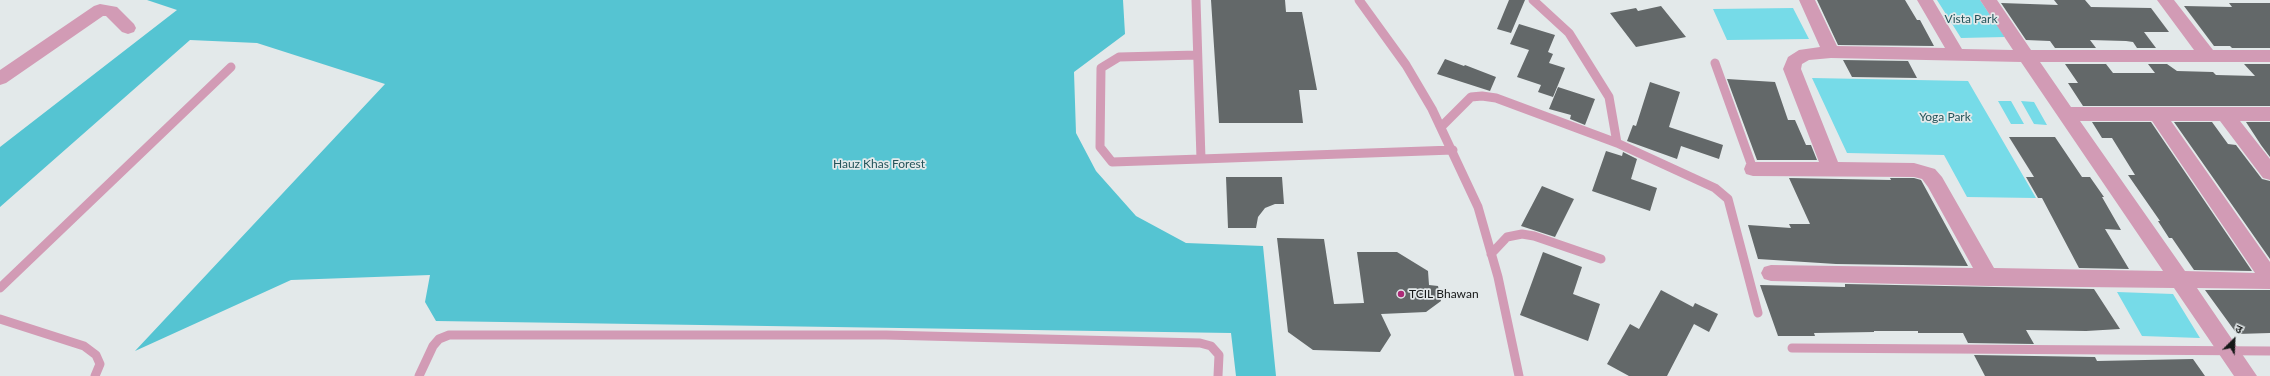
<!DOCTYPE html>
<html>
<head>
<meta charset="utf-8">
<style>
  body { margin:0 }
  #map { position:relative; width:2270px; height:376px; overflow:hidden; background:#e3e9ea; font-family:Lato,"Noto Sans Devanagari",sans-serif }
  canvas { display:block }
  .north { position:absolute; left:2214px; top:320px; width:40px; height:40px; -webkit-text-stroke:3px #e3e9ea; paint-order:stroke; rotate:24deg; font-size:11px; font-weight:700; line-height:16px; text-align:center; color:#151717 }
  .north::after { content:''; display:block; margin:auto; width:14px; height:18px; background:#151717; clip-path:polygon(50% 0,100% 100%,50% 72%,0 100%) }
</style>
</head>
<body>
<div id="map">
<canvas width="2270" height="376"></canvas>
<div class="north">उ</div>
</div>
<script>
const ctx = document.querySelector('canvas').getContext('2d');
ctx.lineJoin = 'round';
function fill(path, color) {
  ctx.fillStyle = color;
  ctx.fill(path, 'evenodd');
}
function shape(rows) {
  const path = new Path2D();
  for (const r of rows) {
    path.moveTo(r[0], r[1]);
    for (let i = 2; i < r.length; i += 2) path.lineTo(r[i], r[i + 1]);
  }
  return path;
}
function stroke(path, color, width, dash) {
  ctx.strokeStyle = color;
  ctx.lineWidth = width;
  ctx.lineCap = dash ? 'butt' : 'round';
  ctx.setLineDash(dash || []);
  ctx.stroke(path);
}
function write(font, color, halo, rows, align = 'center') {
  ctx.font = font + ' Lato,sans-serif';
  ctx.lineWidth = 3.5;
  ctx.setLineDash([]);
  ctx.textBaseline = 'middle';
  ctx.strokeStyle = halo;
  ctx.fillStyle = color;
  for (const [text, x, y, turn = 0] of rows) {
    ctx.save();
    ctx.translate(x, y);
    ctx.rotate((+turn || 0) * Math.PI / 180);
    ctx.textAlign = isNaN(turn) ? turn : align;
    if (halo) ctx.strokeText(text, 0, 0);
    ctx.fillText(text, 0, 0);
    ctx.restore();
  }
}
const green = shape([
  [1937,0,1980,0,2005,37,1961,38],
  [1793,8,1809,39,1727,40,1713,9],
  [1812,78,1968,81,2036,198,1967,197,1944,155,1847,153],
  [1998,101,2011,101,2024,124,2011,124],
  [2021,101,2034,102,2047,125,2034,124],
  [2117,292,2173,294,2200,338,2142,336]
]);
const forest = shape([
  [147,0,1123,0,1125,34,1074,72,1076,133,1096,171,1136,216,1186,243,1263,246,1276,376,1236,376,1231,333,436,321,425,302,430,275,291,280,135,351,385,84,257,43,190,40,0,207,0,147,177,10]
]);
const building = shape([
  [1211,0,1285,0,1286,12,1302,12,1317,90,1299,90,1303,123,1219,123],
  [1509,0,1525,0,1511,33,1497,29],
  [1817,0,1905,0,1917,20,1920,20,1934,46,1838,45],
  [2054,0,2085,0,2091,7,2151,8,2169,32,2144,32,2156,48,2137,48,2133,42,2126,41,2090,40,2096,48,2055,48,2050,41,2026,40,2001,3,2058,5],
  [2229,3,2270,3,2270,48,2232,48,2230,46,2214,46,2184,6,2232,7],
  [1661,6,1686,37,1636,47,1610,13,1636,8,1638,11],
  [1519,24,1555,35,1548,52,1553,54,1549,63,1565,68,1553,97,1538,92,1541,85,1517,77,1529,50,1510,44],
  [1445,59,1464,66,1465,65,1496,77,1490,91,1437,74],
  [1843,60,1908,61,1917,78,1852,77],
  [2065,64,2106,64,2113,73,2155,73,2148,64,2167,64,2177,71,2213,72,2216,75,2255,76,2244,64,2270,64,2270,106,2083,106,2068,83,2078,83],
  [1727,79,1775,82,1788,120,1795,120,1806,145,1811,145,1817,160,1757,160],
  [1650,82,1680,92,1669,127,1723,145,1719,159,1681,146,1677,159,1627,141,1633,125,1636,126],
  [1558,87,1595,99,1585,125,1570,119,1571,115,1549,109],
  [2092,122,2151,122,2252,271,2194,270,2172,238,2169,238,2158,221,2160,221,2128,175,2135,175,2112,138,2102,138],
  [2174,122,2212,122,2228,144,2236,145,2262,179,2270,181,2270,259],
  [2246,122,2270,122,2270,157,2261,145],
  [2009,137,2055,137,2082,177,2090,177,2104,197,2102,197,2121,230,2105,229,2129,269,2079,268,2042,198,2038,198,2026,177,2034,177],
  [1606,151,1622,156,1623,152,1637,159,1631,179,1657,188,1650,211,1592,191],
  [1226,177,1282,177,1284,204,1275,204,1265,208,1258,217,1256,228,1228,228],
  [1789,178,1891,180,1890,178,1914,178,1921,180,1968,266,1836,264,1758,259,1748,225,1791,228,1789,224,1810,224],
  [1542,186,1574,199,1555,237,1521,226],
  [1277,238,1324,239,1334,304,1364,303,1357,252,1397,252,1428,271,1429,285,1438,286,1441,301,1426,312,1381,314,1391,335,1380,352,1313,350,1288,332],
  [1543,252,1582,267,1573,294,1600,304,1588,341,1520,315],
  [1845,284,2094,289,2120,329,2086,331,2026,330,2034,344,1968,343,1963,333,1918,333,1918,331,1874,331,1874,332,1814,333,1815,336,1778,336,1760,285,1845,287],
  [1661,290,1693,307,1695,303,1718,314,1709,332,1694,324,1667,376,1629,376,1607,364,1630,324,1639,329],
  [2205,290,2270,290,2270,333,2237,334],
  [1974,355,2095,357,2097,361,2193,359,2205,376,1985,376]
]);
const lane = shape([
  [1196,0,1201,159,1453,150],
  [1359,0,1406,65,1432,109,1478,207,1498,277,1519,376],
  [1533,0,1569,33,1609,97,1617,143,1715,188,1728,199,1758,313],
  [1197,55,1119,57,1101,68,1100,147,1112,162,1201,159],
  [1715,63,1753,169],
  [1441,127,1471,97,1482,96,1496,98,1617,143],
  [1491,254,1507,237,1522,234,1534,236,1601,259],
  [0,288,231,67],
  [0,319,84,346,96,355,100,364,95,376],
  [1792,348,2270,351],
  [419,376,433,346,439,339,449,335,886,335,1200,343,1211,346,1219,355,1218,376]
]);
const street = shape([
  [1799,0,1815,0,1837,46,1945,48,1917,0,1933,0,1962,49,2013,50,1980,0,1997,0,2031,50,2194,50,2157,0,2174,0,2213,50,2270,50,2270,62,2040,62,2071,107,2270,107,2270,121,2240,121,2270,159,2270,180,2263,178,2220,121,2171,121,2270,262,2270,289,2197,288,2257,376,2234,376,2174,288,1989,286,1771,281,1764,279,1761,273,1764,267,1771,265,1973,268,1928,187,1922,179,1914,177,1753,176,1746,174,1744,169,1746,164,1753,162,1819,162,1783,69,1788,57,1799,50,1820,47,1799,0],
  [1831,58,2021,62,2163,271,1994,268,1942,177,1935,169,1914,163,1838,162,1801,69,1802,64,1809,60,1831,58],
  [2080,121,2152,121,2255,273,2185,271,2080,121],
  [100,4,117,7,134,24,136,28,134,32,128,34,122,32,106,16,103,16,6,83,0,85,0,70,94,6,100,4]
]);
const markers = [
  [1401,294,4,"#ad2b77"]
];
const parkNames = [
  ["Vista Park",1971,19],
  ["Yoga Park",1945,117],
  ["Hauz Khas Forest",879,164]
];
const poiNames = [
  ["TCIL Bhawan",1409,294]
];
fill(green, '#76dbe8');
fill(forest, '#55c4d2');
fill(building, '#636869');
stroke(lane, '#d29bb5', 9);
fill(street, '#d29bb5');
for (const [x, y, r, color] of markers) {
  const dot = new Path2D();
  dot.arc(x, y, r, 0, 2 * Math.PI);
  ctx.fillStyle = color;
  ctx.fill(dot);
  stroke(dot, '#e3e9ea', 1.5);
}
write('12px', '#24545a', '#e3e9ea', parkNames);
write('12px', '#151717', '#e3e9ea', poiNames, 'left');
</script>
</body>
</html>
